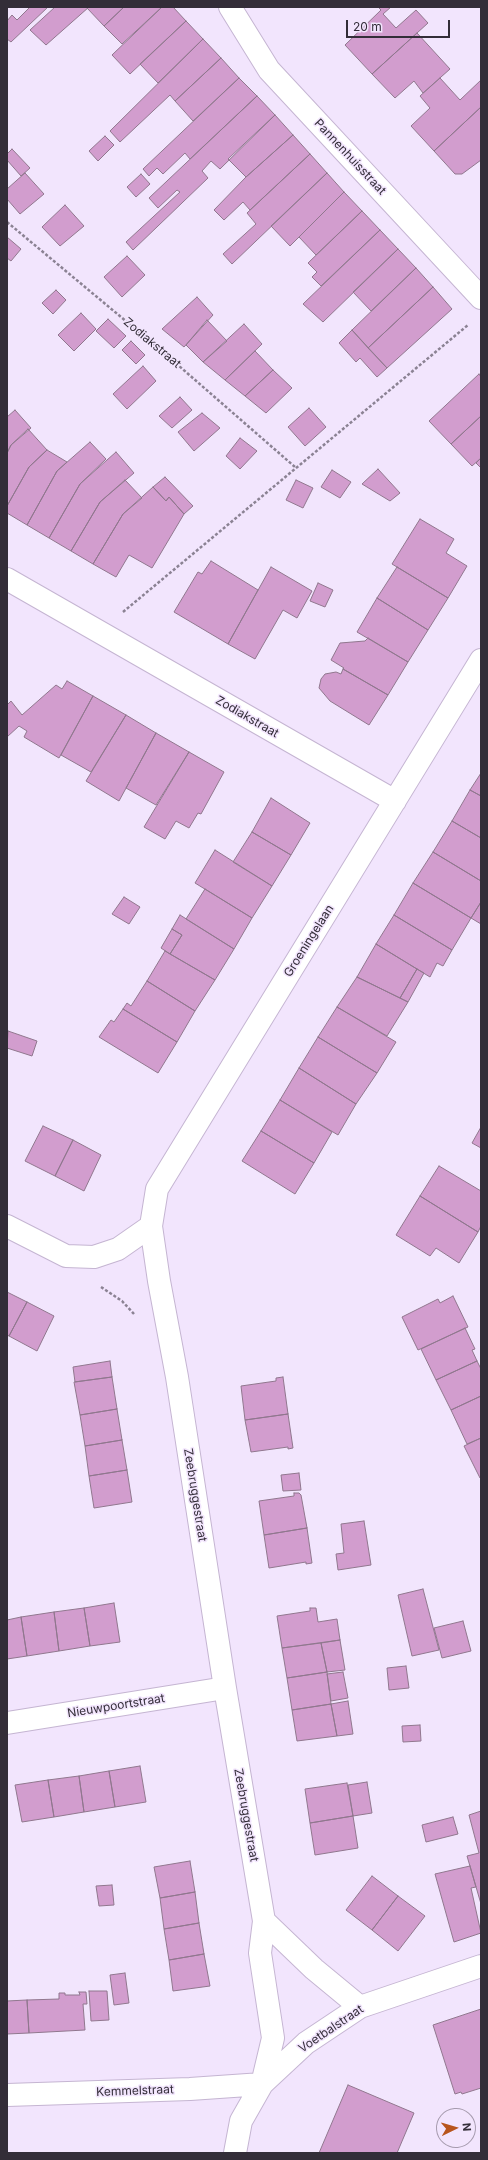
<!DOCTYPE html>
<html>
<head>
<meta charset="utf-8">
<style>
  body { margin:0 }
  #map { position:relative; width:488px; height:2160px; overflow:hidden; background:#f2e5fd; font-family:Inter,sans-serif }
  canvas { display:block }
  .frame { position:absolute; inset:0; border:8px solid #332d38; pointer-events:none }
  .north { position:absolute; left:436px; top:2108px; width:40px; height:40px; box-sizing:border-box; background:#f2e5fd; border:1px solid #a69bae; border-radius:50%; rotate:85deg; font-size:11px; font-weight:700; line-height:16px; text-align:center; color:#332d38 }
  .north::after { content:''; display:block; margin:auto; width:14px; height:18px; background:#b8551d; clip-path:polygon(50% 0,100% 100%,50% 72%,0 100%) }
  .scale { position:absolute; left:346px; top:20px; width:104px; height:18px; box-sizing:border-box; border:2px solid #332d38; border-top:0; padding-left:5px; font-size:12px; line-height:14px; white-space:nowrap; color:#332d38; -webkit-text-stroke:3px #f2e5fd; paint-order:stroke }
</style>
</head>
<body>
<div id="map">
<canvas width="488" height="2160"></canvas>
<div class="frame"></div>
<div class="north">N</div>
<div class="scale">20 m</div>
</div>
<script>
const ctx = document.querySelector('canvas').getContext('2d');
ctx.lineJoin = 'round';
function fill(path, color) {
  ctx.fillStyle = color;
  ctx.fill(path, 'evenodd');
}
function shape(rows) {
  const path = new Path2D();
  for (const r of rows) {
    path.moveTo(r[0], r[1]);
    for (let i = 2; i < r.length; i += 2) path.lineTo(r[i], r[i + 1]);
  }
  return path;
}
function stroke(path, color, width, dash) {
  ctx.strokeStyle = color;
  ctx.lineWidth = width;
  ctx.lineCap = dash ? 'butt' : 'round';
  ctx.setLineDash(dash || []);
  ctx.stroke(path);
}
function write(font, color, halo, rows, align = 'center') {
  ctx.font = font + ' Inter,sans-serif';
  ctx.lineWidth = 3;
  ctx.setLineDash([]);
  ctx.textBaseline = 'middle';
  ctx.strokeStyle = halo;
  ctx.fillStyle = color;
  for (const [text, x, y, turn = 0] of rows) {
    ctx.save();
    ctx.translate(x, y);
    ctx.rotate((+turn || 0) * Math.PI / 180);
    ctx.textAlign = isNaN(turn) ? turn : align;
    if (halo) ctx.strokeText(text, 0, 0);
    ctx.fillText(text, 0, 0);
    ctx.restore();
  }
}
const building = shape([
  [30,7,48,7,11,42,7,39,7,21,12,15,17,20,30,7],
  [55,7,89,7,46,45,30,30,55,7],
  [89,7,124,7,104,26,87,8,89,7],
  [124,7,162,7,122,44,104,26,124,7],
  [162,7,173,7,186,21,130,74,112,55,162,7],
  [378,7,391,7,383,14,396,28,416,10,428,23,372,74,345,45,381,10,378,7],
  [186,21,203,39,158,83,140,64,186,21],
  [417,33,450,69,423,93,414,81,395,98,372,74,417,33],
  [203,39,221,58,175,101,170,95,120,142,110,131,203,39],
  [221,58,239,78,193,121,175,101,221,58],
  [239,78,257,96,190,159,185,153,163,174,157,168,149,176,143,169,239,78],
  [440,78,460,100,481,80,481,107,434,151,411,126,430,108,420,96,440,78],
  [257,96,275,115,220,169,211,161,202,171,208,178,133,250,126,242,180,192,177,190,158,208,149,198,257,96],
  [481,107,481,160,462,174,455,174,434,151,481,107],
  [275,115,293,135,246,177,228,159,275,115],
  [293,135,310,154,250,210,243,202,224,220,214,210,246,177,293,135],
  [105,136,114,145,98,161,89,151,105,136],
  [12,149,30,168,21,176,7,160,7,154,12,149],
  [310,154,327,173,232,264,223,254,256,224,247,213,310,154],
  [25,173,44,194,20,214,7,199,7,189,25,173],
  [327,173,344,192,290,246,271,226,327,173],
  [141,174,150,184,136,197,127,187,141,174],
  [344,192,362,211,316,255,299,237,344,192],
  [65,205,84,226,60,246,42,227,65,205],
  [362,211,380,230,321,286,312,277,317,272,308,263,362,211],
  [380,230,398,249,323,322,303,304,380,230],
  [7,237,21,249,11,261,7,258,7,237],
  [398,249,416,268,371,311,353,292,398,249],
  [127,256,145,275,122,297,104,277,127,256],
  [416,268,433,287,368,348,352,330,416,268],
  [433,287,452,309,387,368,368,348,433,287],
  [56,290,66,300,53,314,42,303,56,290],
  [197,297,213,315,184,347,162,329,197,297],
  [81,313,96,329,74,351,58,335,81,313],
  [108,319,126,336,114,348,96,331,108,319],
  [207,320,227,341,203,362,186,345,207,320],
  [244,324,262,344,225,380,203,362,244,324],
  [352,330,387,368,377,377,360,358,356,362,339,343,352,330],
  [131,341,145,355,136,364,122,350,131,341],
  [255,351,273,370,245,396,225,380,255,351],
  [143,366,156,381,127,409,113,394,143,366],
  [273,370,292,388,266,413,245,396,273,370],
  [479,374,481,377,481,416,451,444,429,421,479,374],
  [180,397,192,410,172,428,159,416,180,397],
  [309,408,326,427,305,446,288,427,309,408],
  [15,410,31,428,11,445,7,453,7,417,15,410],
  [202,413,220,428,194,451,178,432,202,413],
  [481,416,481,458,472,466,451,444,481,416],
  [28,429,47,450,29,467,7,506,7,453,11,445,28,429],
  [240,438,257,451,240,469,226,456,240,438],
  [90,442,106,459,80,484,49,538,27,525,57,471,90,442],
  [47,450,67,462,57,471,27,525,7,513,7,506,29,467,47,450],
  [116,452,134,473,100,502,71,551,49,538,80,484,116,452],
  [481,458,481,468,476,463,481,458],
  [378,469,400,493,390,501,362,484,378,469],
  [332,470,351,482,340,498,321,487,332,470],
  [165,477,193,506,184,514,169,497,166,501,153,487,165,477],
  [125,480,142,498,123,514,93,564,71,551,100,502,125,480],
  [296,480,313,488,303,508,286,500,296,480],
  [153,487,166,501,169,497,184,514,152,568,129,555,116,577,93,564,123,514,153,487],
  [420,519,454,539,446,553,467,566,448,598,392,564,420,519],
  [211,561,258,590,228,644,174,612,198,572,202,574,211,561],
  [271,567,312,591,297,618,283,610,255,659,228,644,271,567],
  [397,567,448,598,428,630,377,598,397,567],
  [318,583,333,590,325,607,310,601,318,583],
  [377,598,428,630,408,662,357,632,377,598],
  [368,638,408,662,388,695,343,669,344,668,331,660,340,643,365,641,368,638],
  [343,669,388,695,369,725,330,701,319,688,321,679,325,674,336,672,341,674,343,669],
  [67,681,93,696,59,758,24,737,27,731,19,726,7,737,7,705,11,701,22,715,56,685,62,689,67,681],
  [93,696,126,715,91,772,61,755,93,696],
  [126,715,156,733,119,801,86,781,126,715],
  [156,733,189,752,156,805,126,788,156,733],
  [189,752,224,772,201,814,198,813,189,828,176,821,165,839,144,827,189,752],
  [481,773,481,796,470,790,481,773],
  [470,790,481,796,481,838,452,821,470,790],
  [271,798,310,823,291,855,252,832,271,798],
  [452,821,481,838,481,881,433,852,452,821],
  [252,832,291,855,272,886,233,862,252,832],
  [215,850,272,886,252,918,195,883,215,850],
  [433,852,481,881,481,902,471,918,413,883,433,852],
  [413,883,471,918,452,950,394,915,413,883],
  [205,889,252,918,234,949,186,919,205,889],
  [124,897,140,907,129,924,112,914,124,897],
  [481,902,481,924,471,918,481,902],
  [180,915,234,949,215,980,170,954,182,935,172,929,180,915],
  [394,915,452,950,443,966,437,963,430,977,376,944,394,915],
  [172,929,182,935,170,954,161,948,172,929],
  [376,944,417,969,400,998,357,977,376,944],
  [165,951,215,980,195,1011,147,981,165,951],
  [417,969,424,973,408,1002,400,998,417,969],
  [357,977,408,1002,387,1036,337,1007,357,977],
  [147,981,195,1011,177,1042,123,1009,127,1003,131,1006,147,981],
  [337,1007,396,1042,377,1073,318,1037,337,1007],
  [123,1009,177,1042,158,1073,99,1037,111,1020,114,1022,123,1009],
  [8,1031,37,1041,32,1056,7,1048,8,1031],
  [318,1037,377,1073,356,1104,299,1068,318,1037],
  [299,1068,356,1104,338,1135,280,1100,299,1068],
  [280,1100,332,1132,314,1163,261,1131,280,1100],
  [43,1126,73,1140,55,1176,25,1161,43,1126],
  [481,1127,481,1148,472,1143,481,1127],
  [261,1131,314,1163,295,1194,242,1161,261,1131],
  [73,1140,101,1155,84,1191,55,1176,73,1140],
  [439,1166,481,1191,481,1226,478,1232,420,1196,439,1166],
  [420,1196,478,1232,459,1263,436,1248,430,1256,396,1235,420,1196],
  [7,1292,27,1302,9,1336,7,1335,7,1292],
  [453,1296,468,1327,418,1350,402,1317,438,1299,440,1303,453,1296],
  [27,1302,54,1316,37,1351,9,1336,27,1302],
  [465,1328,475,1349,472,1350,477,1361,436,1380,421,1349,465,1328],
  [110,1361,112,1377,75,1382,73,1367,110,1361],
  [477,1361,481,1369,481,1396,451,1410,436,1380,477,1361],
  [112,1377,117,1409,80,1415,74,1382,112,1377],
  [283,1377,288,1414,245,1420,241,1386,276,1381,276,1378,283,1377],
  [481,1396,481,1438,467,1444,451,1410,481,1396],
  [117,1409,122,1440,85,1446,80,1415,117,1409],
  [288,1414,293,1448,288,1449,288,1447,251,1452,245,1420,288,1414],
  [481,1438,481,1477,480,1478,464,1446,481,1438],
  [122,1440,127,1470,89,1476,85,1446,122,1440],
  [127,1470,132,1502,94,1508,89,1476,127,1470],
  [299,1473,301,1490,283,1491,281,1475,299,1473],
  [294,1493,299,1493,301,1495,307,1528,264,1535,259,1501,294,1496,294,1493],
  [364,1521,371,1565,338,1570,336,1554,344,1553,341,1524,364,1521],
  [307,1528,312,1563,306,1564,306,1562,269,1568,264,1535,307,1528],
  [423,1589,439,1650,412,1656,398,1595,423,1589],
  [114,1603,120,1642,90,1646,84,1608,114,1603],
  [84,1608,90,1646,59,1651,54,1612,84,1608],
  [310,1608,316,1608,318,1622,337,1619,340,1640,282,1648,277,1616,310,1611,310,1608],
  [54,1612,59,1651,27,1656,21,1617,54,1612],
  [21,1617,27,1656,7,1659,7,1620,21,1617],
  [463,1621,471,1651,442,1658,434,1628,463,1621],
  [340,1640,345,1670,327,1672,321,1643,340,1640],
  [321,1643,327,1672,287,1678,282,1648,321,1643],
  [406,1666,409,1688,389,1690,387,1668,406,1666],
  [327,1672,331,1704,292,1710,287,1678,327,1672],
  [343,1672,348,1698,331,1701,327,1674,343,1672],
  [348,1701,353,1734,337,1736,331,1704,348,1701],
  [331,1704,337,1736,297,1741,292,1710,331,1704],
  [420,1725,421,1741,403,1742,402,1726,420,1725],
  [140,1766,146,1802,115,1807,109,1771,140,1766],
  [109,1771,115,1807,84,1812,79,1776,109,1771],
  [79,1776,84,1812,54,1817,48,1780,79,1776],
  [48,1780,54,1817,22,1822,15,1785,48,1780],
  [367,1782,372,1813,353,1816,348,1785,367,1782],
  [347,1783,353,1816,310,1823,305,1789,347,1783],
  [481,1811,481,1904,467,1856,479,1853,469,1815,481,1811],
  [353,1816,358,1848,315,1855,310,1823,353,1816],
  [453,1817,458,1834,426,1842,422,1825,453,1817],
  [190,1861,195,1892,160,1898,154,1867,190,1861],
  [470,1866,476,1887,471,1888,481,1933,454,1942,435,1874,470,1866],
  [372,1876,398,1896,372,1930,346,1910,372,1876],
  [112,1885,114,1905,99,1906,96,1886,112,1885],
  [195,1892,199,1923,164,1929,160,1898,195,1892],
  [398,1896,425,1916,398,1951,372,1930,398,1896],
  [199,1923,204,1954,169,1960,164,1929,199,1923],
  [204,1954,210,1986,173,1991,169,1960,204,1954],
  [125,1973,129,2003,114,2005,110,1975,125,1973],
  [89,1991,107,1991,109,2020,91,2021,89,1991],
  [79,1992,86,1992,87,2004,83,2004,85,2030,29,2033,27,2000,59,1999,59,1993,65,1993,65,1995,80,1995,79,1992],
  [27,2000,29,2033,7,2034,7,2001,27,2000],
  [481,2009,481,2088,462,2094,461,2092,455,2094,433,2025,481,2009],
  [348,2085,414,2113,397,2153,319,2153,348,2085]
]);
const path = shape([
  [7,222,163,352,295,467],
  [123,612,468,325],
  [101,1287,122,1301,134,1314]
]);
const street = shape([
  [230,7,269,70,481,298],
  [7,579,395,801],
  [7,1226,66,1256,94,1257,118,1249,151,1226],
  [7,1723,225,1688],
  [360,2007,314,1969,264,1921,225,1688,177,1377,159,1281,151,1226,157,1189,481,660],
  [7,2095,190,2089,262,2084,273,2038,260,1953,264,1921],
  [235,2153,241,2121,262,2084,306,2043,360,2007,481,1966]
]);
const streetNames = [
  ["Pannenhuisstraat",350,157,47],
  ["Zodiakstraat",152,343,40],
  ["Zodiakstraat",247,717,30],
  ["Groeningelaan",309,941,-58],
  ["Zeebruggestraat",195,1495,81],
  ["Nieuwpoortstraat",116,1706,-9],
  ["Zeebruggestraat",246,1815,80],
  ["Voetbalstraat",331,2029,-34],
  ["Kemmelstraat",135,2091,-2]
];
fill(building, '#d29dce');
stroke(building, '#90778e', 1);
stroke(street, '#c5b5d2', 24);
stroke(path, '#8b8293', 2.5, [3, 2]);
stroke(street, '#fff', 22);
write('12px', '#332d38', '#f2e5fd', streetNames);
</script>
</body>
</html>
